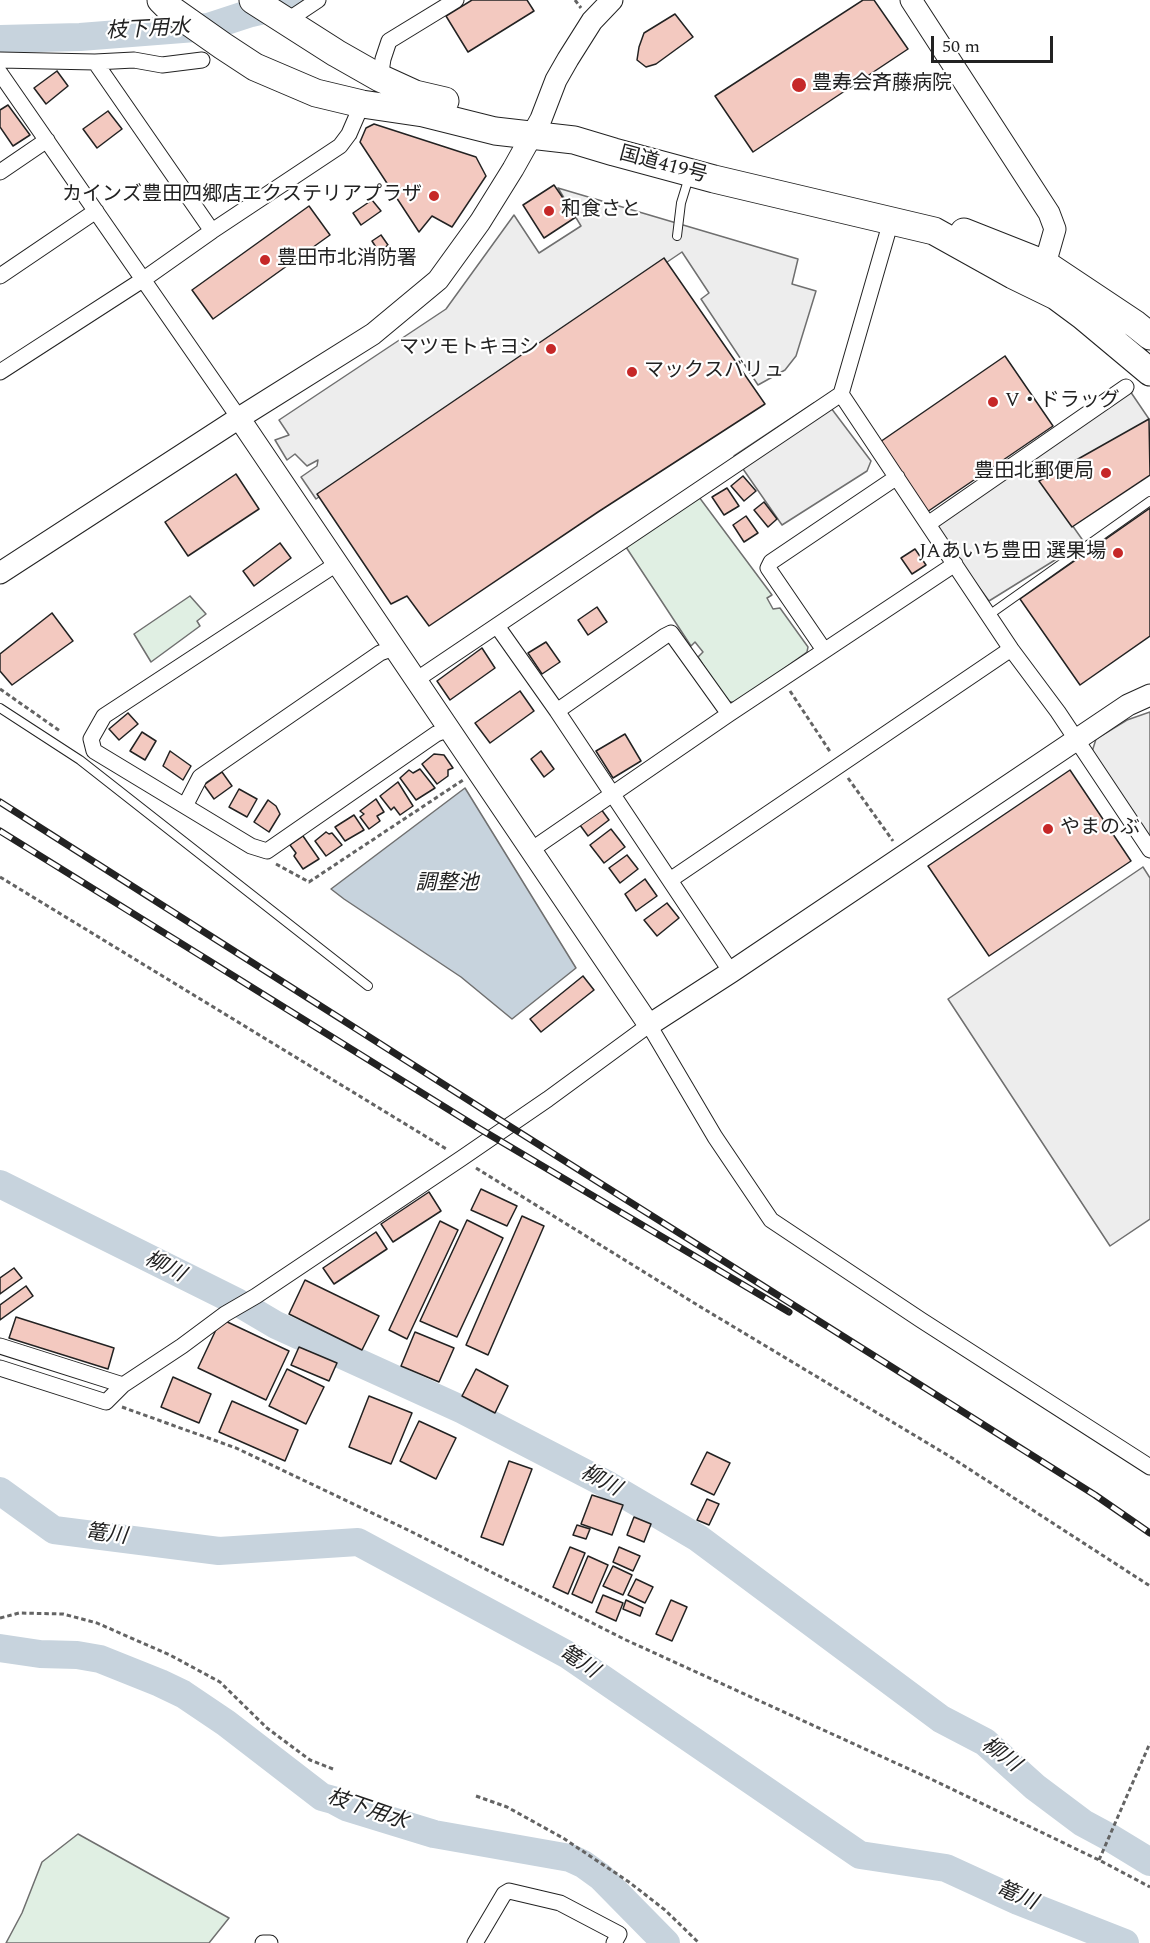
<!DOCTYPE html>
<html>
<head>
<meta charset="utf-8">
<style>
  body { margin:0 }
  #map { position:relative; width:1150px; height:1943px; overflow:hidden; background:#fff; font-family:Spectral,serif }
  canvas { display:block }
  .scale { position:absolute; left:931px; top:36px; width:122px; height:27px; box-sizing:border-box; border:3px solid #222; border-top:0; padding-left:8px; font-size:18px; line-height:21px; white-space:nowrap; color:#222; -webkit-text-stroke:4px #fff; paint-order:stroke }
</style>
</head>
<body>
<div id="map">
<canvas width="1150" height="1943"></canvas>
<div class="scale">50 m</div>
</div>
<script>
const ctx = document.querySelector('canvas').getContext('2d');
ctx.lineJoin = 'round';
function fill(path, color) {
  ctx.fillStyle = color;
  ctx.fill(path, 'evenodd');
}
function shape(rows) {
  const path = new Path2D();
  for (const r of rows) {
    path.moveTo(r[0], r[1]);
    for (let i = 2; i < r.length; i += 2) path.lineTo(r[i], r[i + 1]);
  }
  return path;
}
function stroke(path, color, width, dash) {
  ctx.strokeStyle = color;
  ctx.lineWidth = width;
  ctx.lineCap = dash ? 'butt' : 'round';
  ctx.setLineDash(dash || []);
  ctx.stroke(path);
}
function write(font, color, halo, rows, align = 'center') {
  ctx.font = font + ' Spectral,"Noto Sans JP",serif';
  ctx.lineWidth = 4.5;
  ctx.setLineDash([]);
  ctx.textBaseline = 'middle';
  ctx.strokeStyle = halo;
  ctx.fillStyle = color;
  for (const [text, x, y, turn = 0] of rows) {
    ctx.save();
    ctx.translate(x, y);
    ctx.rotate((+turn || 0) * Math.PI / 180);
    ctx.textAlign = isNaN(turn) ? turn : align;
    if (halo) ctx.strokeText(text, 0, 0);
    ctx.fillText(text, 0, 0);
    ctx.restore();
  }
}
const green = shape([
  [699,497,772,595,767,598,773,609,780,608,808,647,807,652,736,703,726,701,698,657,703,652,695,642,691,646,624,544,699,497],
  [190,596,206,614,197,621,200,626,151,662,134,634,190,596],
  [78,1834,229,1918,209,1943,6,1943,22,1913,42,1862,78,1834]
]);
const parking = shape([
  [558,188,798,259,792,284,816,291,796,356,785,370,758,385,701,299,709,293,682,252,316,499,301,477,317,466,318,460,307,466,295,454,287,460,275,440,289,435,279,420,446,309,514,215,539,253,581,226,558,188],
  [1130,391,1149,419,1046,488,1084,542,989,601,937,530,936,526,1130,391],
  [814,403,831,408,871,461,867,471,782,525,734,456,814,403],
  [1150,712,1150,845,1091,755,1096,739,1127,720,1150,712],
  [1143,867,1150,878,1150,1219,1110,1246,948,999,1143,867]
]);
const water = shape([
  [465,788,576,968,512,1019,461,977,344,899,331,889,465,788]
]);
const river = shape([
  [0,39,80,37,208,27,251,13,285,5,292,0],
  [0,1184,237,1302,276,1325,463,1410,608,1485,698,1538,941,1719,985,1742,1035,1787,1083,1823,1109,1837,1150,1862],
  [0,1491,54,1530,219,1551,358,1542,568,1655,860,1855,946,1868,1018,1901,1125,1943],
  [0,1648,40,1654,77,1655,100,1659,160,1683,183,1694,226,1723,322,1797,333,1800,346,1807,434,1834,570,1858,583,1864,601,1877,666,1943]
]);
const building = shape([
  [472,0,527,0,534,11,468,52,446,16,472,0],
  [863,0,874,0,908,49,753,152,715,96,863,0],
  [675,14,693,37,656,64,646,67,637,60,639,47,644,33,675,14],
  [57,71,68,86,46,104,34,88,57,71],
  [8,105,30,135,13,146,0,127,0,110,8,105],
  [108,111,122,129,97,148,83,129,108,111],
  [374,124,476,157,486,176,452,227,432,216,419,232,360,142,366,128,374,124],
  [554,185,576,217,544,238,523,205,554,185],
  [372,200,381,211,361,225,353,213,372,200],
  [309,206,330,235,213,319,192,290,309,206],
  [381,235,388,245,379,252,372,241,381,235],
  [664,258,765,404,598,512,429,626,407,596,391,604,317,494,664,258],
  [1005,356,1053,426,927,512,880,442,1005,356],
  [1149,419,1150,475,1072,527,1039,481,1149,419],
  [236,474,259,509,188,556,165,522,236,474],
  [743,476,756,491,744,501,731,486,743,476],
  [727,488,739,506,724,515,712,497,727,488],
  [764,502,777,519,768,527,754,510,764,502],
  [1150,508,1150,636,1080,685,1020,599,1150,508],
  [746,516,758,533,744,542,733,525,746,516],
  [280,543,291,558,254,586,243,571,280,543],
  [915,549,926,565,912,574,901,558,915,549],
  [597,607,607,622,588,635,578,620,597,607],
  [52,613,73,641,12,685,0,671,0,654,52,613],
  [546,642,560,662,542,674,528,653,546,642],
  [482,648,495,668,450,700,437,681,482,648],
  [520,691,534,711,490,743,475,723,520,691],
  [128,713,138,724,119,740,109,729,128,713],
  [142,732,156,741,145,760,130,751,142,732],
  [625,734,641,761,613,778,596,751,625,734],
  [170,751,191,766,183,780,163,766,170,751],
  [541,751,554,769,544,777,531,759,541,751],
  [434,754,444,755,453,768,448,770,448,776,437,784,422,764,434,754],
  [420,769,435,788,416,800,400,778,409,770,413,773,420,769],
  [1070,770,1131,861,989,956,928,866,1070,770],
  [222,772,232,786,214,799,204,785,222,772],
  [398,782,413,806,400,815,394,807,391,810,380,796,398,782],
  [239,789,257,799,247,817,229,807,239,789],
  [376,799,384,812,377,816,380,821,369,829,360,817,364,814,360,811,376,799],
  [268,800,276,806,280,814,269,832,254,822,268,800],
  [598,805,609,820,588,836,577,821,598,805],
  [354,815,364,830,345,841,335,827,354,815],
  [611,829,625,847,604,863,590,845,611,829],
  [326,832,329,834,332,833,342,845,326,856,315,841,326,832],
  [303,836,319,859,303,869,294,856,296,853,290,845,303,836],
  [627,855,638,869,620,883,609,868,627,855],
  [645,879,657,896,636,911,625,894,645,879],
  [667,903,679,918,657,936,644,920,667,903],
  [583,976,594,990,541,1032,530,1019,583,976],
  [481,1189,517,1206,507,1226,471,1210,481,1189],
  [429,1192,441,1211,393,1242,381,1224,429,1192],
  [522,1216,544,1226,488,1355,466,1345,522,1216],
  [467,1220,503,1238,457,1337,420,1321,467,1220],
  [440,1221,458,1230,407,1339,389,1330,440,1221],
  [376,1232,387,1249,334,1284,323,1268,376,1232],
  [14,1268,22,1278,0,1294,0,1278,14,1268],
  [305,1280,379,1316,362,1350,289,1314,305,1280],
  [26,1286,33,1296,0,1320,0,1305,26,1286],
  [16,1317,114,1348,108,1369,9,1338,16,1317],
  [221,1319,289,1351,266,1400,198,1368,221,1319],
  [415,1332,454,1348,439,1382,401,1366,415,1332],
  [299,1347,337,1363,329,1381,291,1365,299,1347],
  [287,1369,324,1387,306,1424,269,1406,287,1369],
  [476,1369,508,1386,495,1413,462,1396,476,1369],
  [173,1377,211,1394,199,1423,161,1407,173,1377],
  [369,1396,412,1413,391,1464,349,1447,369,1396],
  [232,1401,298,1430,285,1461,219,1432,232,1401],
  [419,1421,456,1438,436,1479,400,1461,419,1421],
  [707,1452,730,1463,714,1495,691,1484,707,1452],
  [509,1461,532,1469,503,1545,481,1537,509,1461],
  [592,1495,623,1505,612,1535,581,1524,592,1495],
  [707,1499,719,1504,709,1525,697,1520,707,1499],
  [634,1517,651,1524,644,1542,627,1535,634,1517],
  [577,1525,590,1529,586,1539,573,1535,577,1525],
  [570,1547,585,1553,568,1594,553,1587,570,1547],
  [619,1547,640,1556,633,1571,613,1562,619,1547],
  [588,1556,608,1565,592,1603,572,1594,588,1556],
  [613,1566,632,1575,623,1595,603,1586,613,1566],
  [636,1579,653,1587,645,1603,628,1595,636,1579],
  [603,1595,623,1603,616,1621,596,1612,603,1595],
  [626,1600,643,1608,640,1616,623,1609,626,1600],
  [671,1600,687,1607,672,1641,656,1634,671,1600]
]);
const path = shape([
  [575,0,581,8],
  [0,689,60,731],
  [790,691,831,753],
  [848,778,893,841],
  [276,864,309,882,463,780],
  [0,877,448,1150],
  [476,1168,699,1306,949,1456,1150,1586],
  [122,1407,236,1448,410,1531,626,1640,933,1780,1099,1860,1150,1887],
  [0,1618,19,1613,63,1614,97,1623,170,1655,220,1682,267,1728,310,1760,333,1769],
  [476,1796,507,1807,563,1838,629,1882,665,1910,699,1943],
  [1099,1860,1150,1743]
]);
const lane = shape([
  [677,236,681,203,689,177],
  [989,615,1150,501],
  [0,708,80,760,368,986]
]);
const street = shape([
  [289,23,294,16,318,0],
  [0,60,95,62,134,60,162,65,202,60],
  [95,62,212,231],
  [0,73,239,418],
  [380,78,383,59,389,41,456,0],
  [0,172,47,140],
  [0,276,96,211],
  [0,372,144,279,212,231,340,146,349,134,362,104],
  [841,394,1011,649,1058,712,1150,850],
  [928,524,1126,387],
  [338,563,104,716,91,739,94,751,251,846,267,851,436,734,449,729],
  [497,626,557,711,731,972],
  [824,650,768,568,771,562,897,477],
  [416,680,841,394,891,221],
  [557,711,665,636,671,633,729,714],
  [185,806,200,777,380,653,394,648],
  [531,850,729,714,955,564],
  [670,880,1011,649],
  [0,1346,123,1385],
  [0,1368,106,1402,123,1385,182,1346,225,1314,256,1296,462,1158,548,1099,649,1025,715,1137,771,1220,921,1320,1150,1467],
  [263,1943,270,1943],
  [475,1943,504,1894,509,1891,560,1903,619,1934,614,1943]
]);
const secondary = shape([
  [911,0,1049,213,1055,229,1045,264],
  [239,418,649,1025,731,972,1128,705,1150,695],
  [0,573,239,418,373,334,438,280,480,222,513,169,541,119,556,80,568,59,592,21,612,0]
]);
const highway = shape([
  [161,0,169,8,223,46,255,67,316,93,362,104,423,113,495,131,574,140,614,152,714,179,934,231,1013,275,1056,296,1083,316,1150,372],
  [253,0,336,53,380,78,415,94,445,101],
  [964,232,1045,264,1135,324,1150,336]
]);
const rail = shape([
  [0,802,495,1117,1095,1495,1150,1533],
  [0,831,480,1129,789,1312]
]);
const markers = [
  [799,85,8,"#c62828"],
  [434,196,6,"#c62828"],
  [549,211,6,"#c62828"],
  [265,260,6,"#c62828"],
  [551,349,6,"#c62828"],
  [632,372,6,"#c62828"],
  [993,402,6,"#c62828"],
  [1106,473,6,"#c62828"],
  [1118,553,6,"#c62828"],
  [1048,829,6,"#c62828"]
];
const poiNames = [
  ["豊寿会斉藤病院",812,85],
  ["カインズ豊田四郷店エクステリアプラザ",422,196,"right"],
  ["和食さと",561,211],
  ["豊田市北消防署",277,260],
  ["マツモトキヨシ",539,349,"right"],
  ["マックスバリュ",644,372],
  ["V・ドラッグ",1005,402],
  ["豊田北郵便局",1094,473,"right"],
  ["JAあいち豊田 選果場",1106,553,"right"],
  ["やまのぶ",1060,829]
];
const streetNames = [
  ["国道419号",663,166,15]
];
const waterNames = [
  ["枝下用水",148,31,-3],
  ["調整池",447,885],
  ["柳川",164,1268,27],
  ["柳川",600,1482,28],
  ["篭川",106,1536,7],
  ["篭川",578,1663,33],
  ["柳川",1000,1756,37],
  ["枝下用水",367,1811,19],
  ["篭川",1016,1897,23]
];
fill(green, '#e0efe3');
stroke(green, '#6f6f6f', 1.5);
fill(parking, '#ededed');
stroke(parking, '#6f6f6f', 1.5);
fill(water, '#c7d3dd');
stroke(water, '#6f6f6f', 1.5);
stroke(river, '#c7d3dd', 28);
fill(building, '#f3c9c0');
stroke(building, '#222', 1.5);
stroke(lane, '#222', 10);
stroke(street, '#222', 17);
stroke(secondary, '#222', 23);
stroke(highway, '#222', 29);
stroke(path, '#646464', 3, [4.5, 3]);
stroke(lane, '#fff', 8);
stroke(street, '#fff', 15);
stroke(secondary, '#fff', 21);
stroke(highway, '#fff', 27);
stroke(rail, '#222', 7);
stroke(rail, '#fff', 4.5, [14]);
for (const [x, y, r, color] of markers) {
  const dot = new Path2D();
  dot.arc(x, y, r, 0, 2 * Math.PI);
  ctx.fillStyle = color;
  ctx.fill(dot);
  stroke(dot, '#fff', 2);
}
write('20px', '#222', '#fff', poiNames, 'left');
write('20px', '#222', '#fff', streetNames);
write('italic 21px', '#222', '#fff', waterNames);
</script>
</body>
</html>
